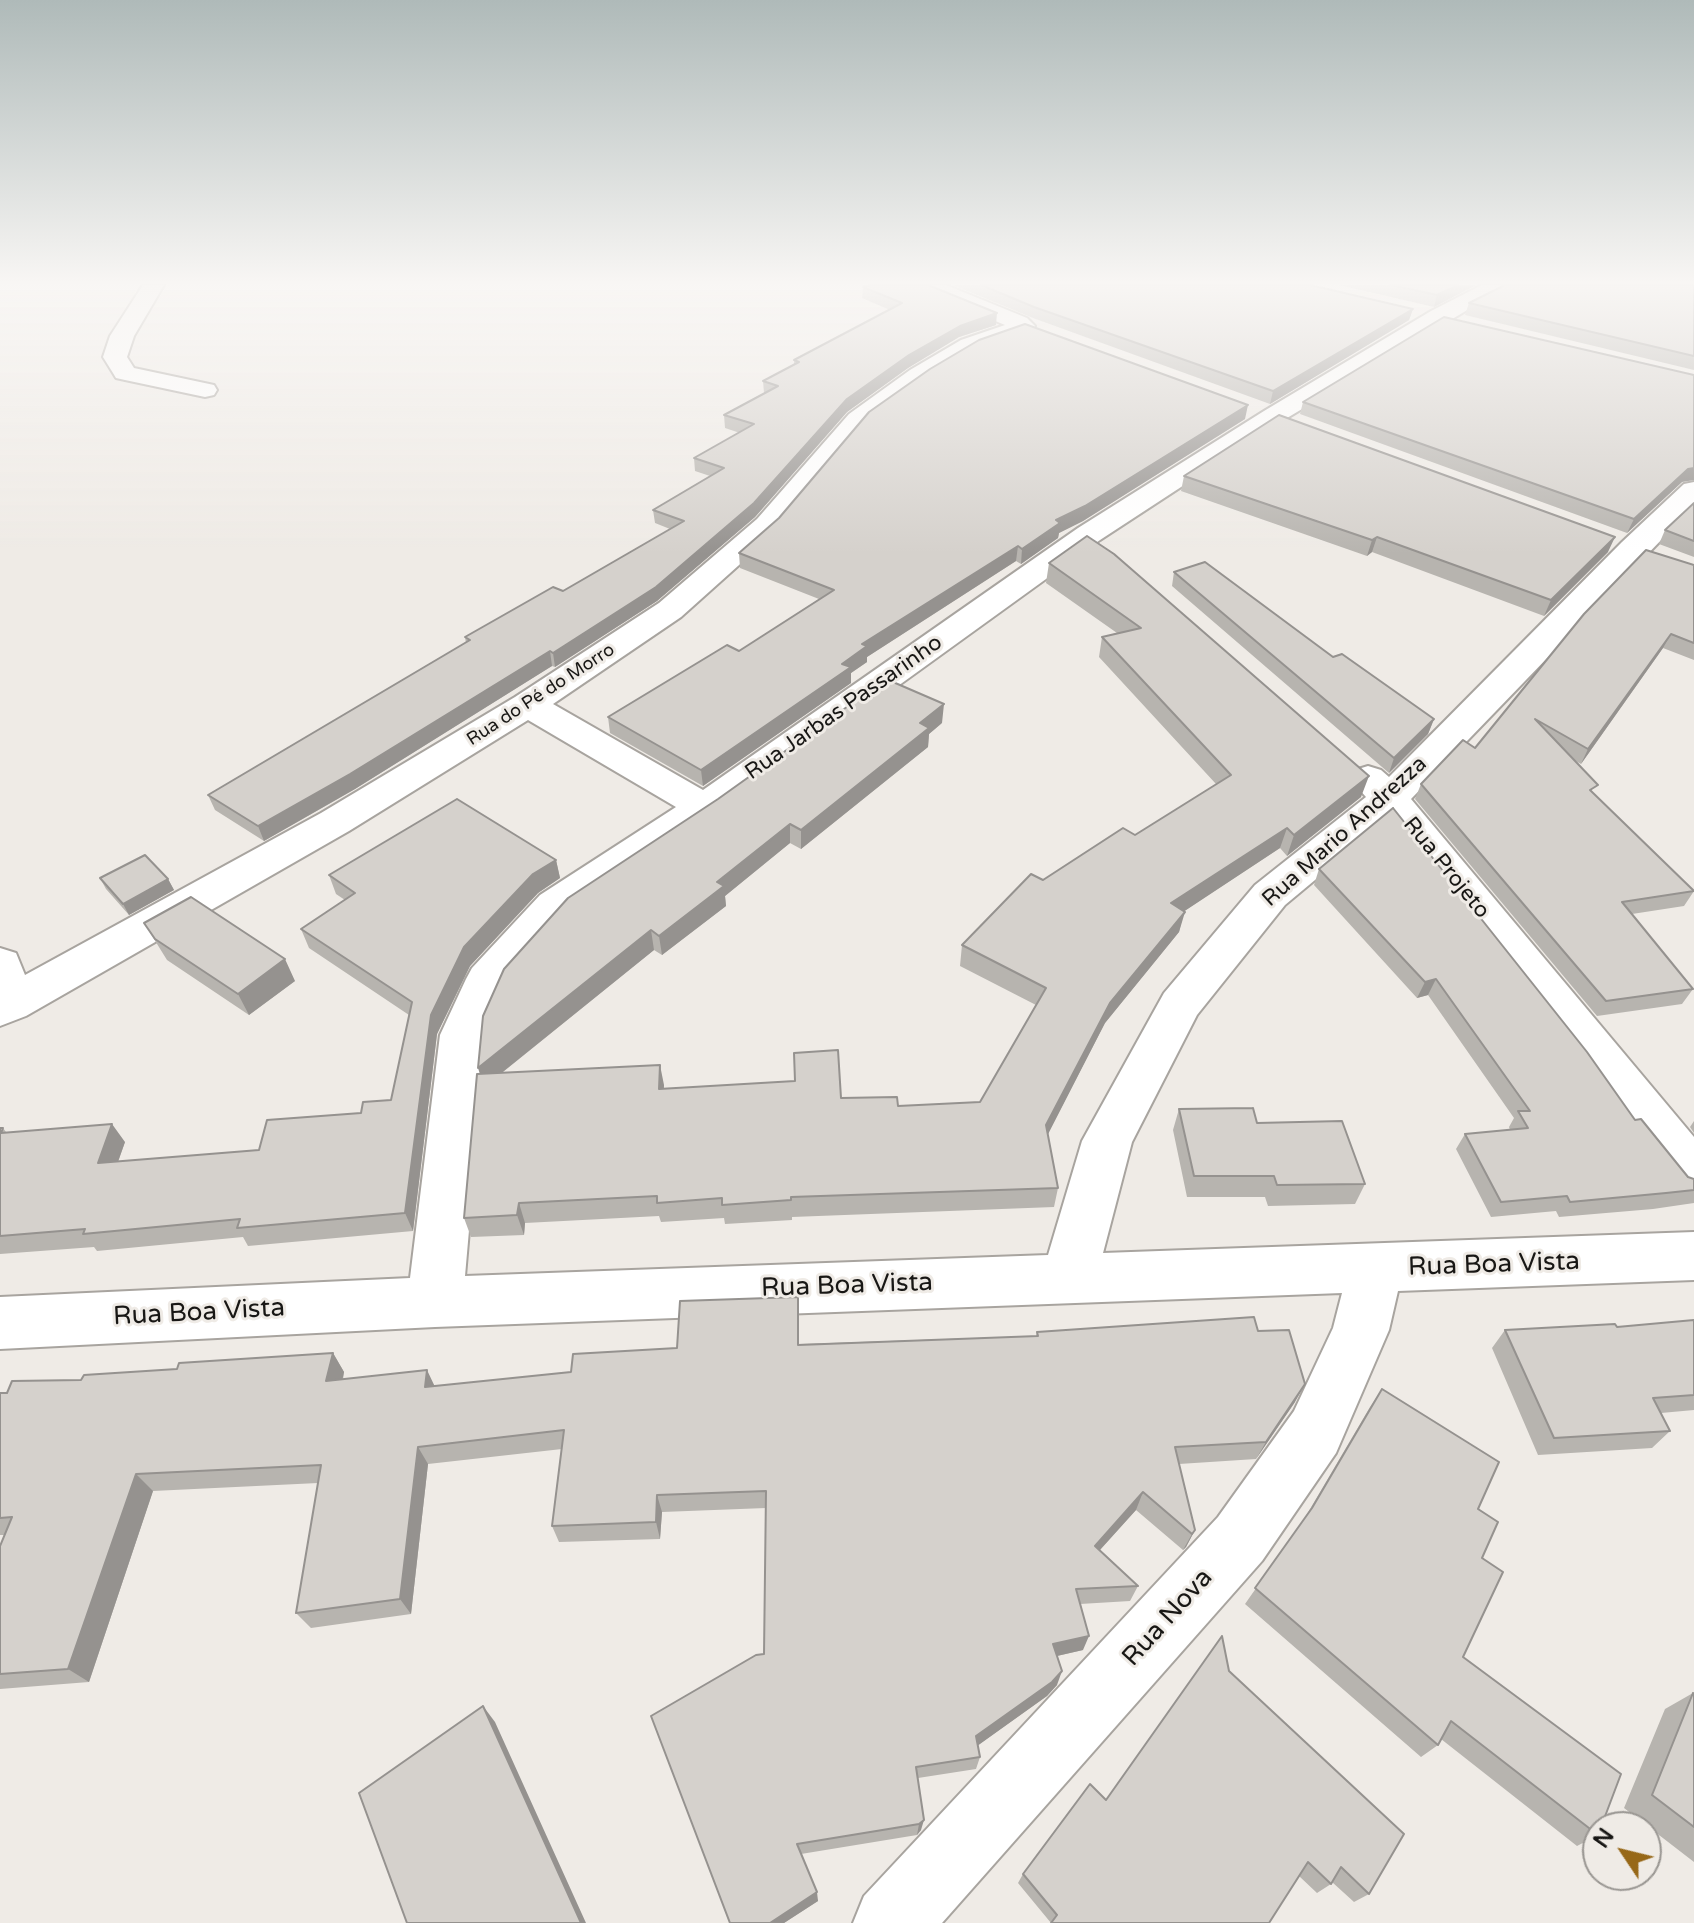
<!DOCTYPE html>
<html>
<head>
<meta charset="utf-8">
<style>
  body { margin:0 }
  #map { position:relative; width:1694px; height:1923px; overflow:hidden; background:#efebe6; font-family:"Varela Round",sans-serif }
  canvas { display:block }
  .north { position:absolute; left:1582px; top:1811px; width:80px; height:80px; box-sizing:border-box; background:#efebe6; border:2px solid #999692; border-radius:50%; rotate:305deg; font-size:22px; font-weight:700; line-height:32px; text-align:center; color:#181715 }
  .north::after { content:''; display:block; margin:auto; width:28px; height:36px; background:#976818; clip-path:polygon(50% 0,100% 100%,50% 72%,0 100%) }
</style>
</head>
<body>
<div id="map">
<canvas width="1694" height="1923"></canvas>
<div class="north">N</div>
</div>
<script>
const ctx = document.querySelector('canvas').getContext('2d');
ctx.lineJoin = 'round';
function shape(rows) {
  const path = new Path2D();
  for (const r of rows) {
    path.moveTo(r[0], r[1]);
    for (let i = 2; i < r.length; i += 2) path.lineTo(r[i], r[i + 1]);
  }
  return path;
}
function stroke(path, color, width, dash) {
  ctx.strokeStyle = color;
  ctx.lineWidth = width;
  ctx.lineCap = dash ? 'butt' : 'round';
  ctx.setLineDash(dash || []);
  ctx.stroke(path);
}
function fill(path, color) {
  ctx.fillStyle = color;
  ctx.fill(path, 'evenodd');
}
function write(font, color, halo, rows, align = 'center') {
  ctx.font = font + ' "Varela Round",sans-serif';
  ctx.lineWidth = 6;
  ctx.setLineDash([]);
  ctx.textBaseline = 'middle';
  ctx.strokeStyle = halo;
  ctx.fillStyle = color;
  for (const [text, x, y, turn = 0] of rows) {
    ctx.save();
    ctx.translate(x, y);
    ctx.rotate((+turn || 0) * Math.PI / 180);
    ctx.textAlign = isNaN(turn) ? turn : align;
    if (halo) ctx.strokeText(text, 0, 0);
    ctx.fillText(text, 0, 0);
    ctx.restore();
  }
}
const minor = shape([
  [143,285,164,285,134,336,127,357,134,368,214,385,217,390,214,395,205,397,125,380,116,378,113,373,103,357,110,336,143,285],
  [919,285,946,285,1027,318,1035,326,1032,331,977,350,928,380,867,424,777,531,681,617,553,704,703,790,1078,528,1264,411,1431,311,1482,285,1509,285,1282,421,1100,540,718,816,570,915,507,987,486,1035,465,1276,1048,1255,1082,1141,1164,993,1255,885,1366,797,1349,778,1355,770,1368,766,1381,770,1389,777,1622,542,1684,484,1694,482,1694,506,1411,799,1694,1137,1694,1195,1676,1189,1387,820,1285,905,1197,1015,1132,1142,1103,1253,1694,1232,1694,1280,1398,1291,1389,1330,1336,1453,1262,1561,942,1923,853,1923,864,1896,1218,1517,1294,1411,1333,1328,1342,1293,435,1327,0,1349,0,1297,410,1278,440,1035,466,979,472,968,540,895,676,807,528,720,349,831,26,1016,0,1026,0,948,16,953,25,975,321,813,515,697,659,603,757,519,849,414,910,370,961,340,1005,325,921,290,919,285]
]);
const wall = shape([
  [861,285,928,285,996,325,959,337,908,368,847,412,755,517,657,601,555,667,552,666,355,789,264,841,215,810,208,795,466,643,465,637,563,591,670,529,655,523,653,510,710,476,695,471,694,458,740,433,725,428,724,415,764,393,763,381,794,365,794,360,890,310,862,298,863,287,866,286],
  [953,285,1310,285,1413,309,1409,320,1270,404,1033,318],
  [1339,285,1476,285,1434,307],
  [1694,285,1694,370,1465,315,1469,303],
  [1303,402,1682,482,1627,533,1300,414],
  [1245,419,1083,521,1059,533,1058,538,1021,564,1016,561,867,657,867,662,851,673,851,683,703,786,610,733,608,717,739,651,819,599,740,568,739,553],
  [1184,476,1608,552,1544,616,1372,552,1367,556,1181,491],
  [1694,503,1694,557,1659,544,1665,530],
  [1087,536,1361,797,1287,856,1280,848,1184,911,1179,932,1105,1023,1047,1135,1058,1188,1054,1207,792,1217,792,1220,725,1224,724,1218,661,1222,659,1216,525,1223,524,1235,471,1237,464,1218,480,1074,483,1016,942,723,929,734,928,747,801,849,790,843,725,896,726,906,662,955,654,950,503,1072,664,1085,664,1088,841,1098,898,1106,980,1102,1036,1005,960,966,962,945,1043,880,1135,835,1216,784,1099,657,1102,637,1117,633,1046,583,1049,563],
  [1694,565,1694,660,1663,648,1581,764,1574,760,1593,793,1694,891,1684,906,1632,914,1693,989,1682,1004,1597,1016,1415,799,1421,784,1475,748],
  [1174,572,1333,657,1434,719,1428,734,1389,773,1172,586],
  [556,860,560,878,538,893,470,966,437,1034,413,1231,248,1246,243,1237,97,1251,94,1247,0,1254,0,1128,3,1128,6,1132,125,1142,118,1162,259,1150,361,1113,391,1100,409,1015,309,948,301,929,345,900,336,894,329,875],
  [1319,869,1635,1120,1688,1177,1694,1179,1694,1203,1653,1209,1559,1217,1556,1211,1491,1217,1456,1149,1465,1134,1510,1130,1509,1127,1514,1118,1428,995,1417,998,1314,885],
  [100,878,168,879,174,890,129,915,106,889],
  [144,923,295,981,249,1015,167,960],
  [1179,1109,1257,1123,1365,1184,1355,1204,1268,1206,1265,1197,1187,1197,1173,1130],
  [1694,1121,1694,1133,1690,1127],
  [798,1297,799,1344,1036,1336,1037,1332,1258,1331,1295,1402,1256,1459,1179,1464,1195,1530,1186,1547,1183,1550,1136,1510,1100,1550,1138,1586,1130,1601,1080,1604,1083,1650,1057,1656,1057,1685,1047,1696,978,1745,980,1757,976,1769,918,1778,921,1830,917,1835,801,1854,818,1901,784,1923,730,1923,764,1654,766,1508,662,1512,660,1539,559,1542,552,1526,562,1449,428,1464,411,1614,311,1628,296,1613,318,1483,153,1491,89,1682,0,1689,0,1546,4,1535,0,1535,0,1393,81,1380,333,1353,344,1372,343,1380,435,1386,571,1372,677,1348],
  [1694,1320,1694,1410,1661,1413,1670,1431,1652,1448,1538,1455,1492,1348,1505,1330,1617,1327],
  [1382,1389,1478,1509,1482,1558,1463,1657,1598,1835,1577,1846,1441,1739,1438,1745,1421,1757,1245,1604,1303,1521,1370,1407],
  [1229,1671,1369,1894,1354,1902,1332,1882,1331,1884,1317,1893,1299,1876,1051,1923,1018,1883,1023,1874,1106,1800],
  [1693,1693,1694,1694,1694,1862,1624,1808,1665,1709]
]);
const shadedWall = shape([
  [1458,285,1476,285,1434,307,1437,295],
  [1413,309,1409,320,1270,404,1273,391],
  [997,313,996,325,959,337,908,368,847,412,755,517,657,601,555,667,553,653,847,399,909,355,960,326],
  [1248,405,1245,419,1083,521,1059,533,1058,538,1021,564,1022,549,1056,520],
  [1694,468,1694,480,1682,482,1627,533,1634,519,1688,469],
  [1377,537,1372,552,1367,556,1372,540],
  [1615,537,1608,552,1544,616,1551,600],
  [1018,546,1016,561,867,657,867,662,851,673,851,683,703,786,701,770,842,664,862,644],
  [1671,634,1663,648,1581,764,1588,749],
  [550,651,552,666,355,789,264,841,258,826],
  [944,704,942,723,929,734,928,747,801,849,801,830,920,723],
  [1434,719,1428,734,1389,773,1394,758],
  [1369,776,1361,797,1287,856,1294,835],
  [790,824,790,843,725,896,726,906,662,955,659,936,717,882],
  [1287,828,1280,848,1165,924,1171,903],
  [556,860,560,878,538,893,470,966,437,1034,413,1231,405,1213,431,1015,464,947,533,874],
  [168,879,174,890,129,915,123,904],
  [1185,912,1179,932,1105,1023,1042,1146,1046,1125,1110,1003],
  [651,930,654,950,484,1087,478,1068],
  [285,959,295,981,249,1015,238,994],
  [1436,979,1428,995,1417,998,1425,982],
  [660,1065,664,1085,662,1109,659,1089],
  [112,1124,125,1142,111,1181,98,1163],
  [519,1203,525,1223,524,1235,517,1215],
  [333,1353,344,1372,338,1400,326,1381],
  [427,1370,436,1389,425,1387],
  [1305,1384,1295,1402,1256,1459,1266,1442],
  [418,1447,428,1464,411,1614,400,1599],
  [136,1474,153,1491,89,1682,68,1669],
  [1143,1492,1136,1510,1089,1562,1095,1546],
  [657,1495,662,1512,660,1539,656,1522],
  [1195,1530,1186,1547,1183,1550,1192,1534],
  [1089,1636,1083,1650,1048,1658,1053,1644],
  [1062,1671,1057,1685,1047,1696,973,1749,976,1736],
  [483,1706,495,1722,586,1923,581,1923],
  [924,1820,921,1830,917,1835,919,1824],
  [817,1892,818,1901,784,1923,770,1923]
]);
const building = shape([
  [871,285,928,285,997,313,960,326,909,355,847,399,754,503,656,587,553,653,550,651,350,774,258,826,208,795,470,640,465,637,553,587,563,591,684,521,653,510,724,468,694,458,754,424,724,415,778,386,763,381,799,362,794,360,902,303,863,287,871,285],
  [981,285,1310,285,1413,309,1273,391,1034,307,981,285],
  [1391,285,1458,285,1437,295,1391,285],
  [1505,285,1694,285,1694,356,1469,303,1505,285],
  [1444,317,1694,375,1694,468,1688,469,1634,519,1303,402,1444,317],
  [1025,324,1248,405,1085,506,1056,520,1060,523,1022,549,1018,546,862,644,867,646,842,664,851,667,701,770,608,717,727,645,739,651,834,590,739,553,779,518,869,412,930,369,979,340,1025,324],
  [1279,415,1615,537,1551,600,1377,537,1372,540,1184,476,1279,415],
  [1694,503,1694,541,1665,530,1694,503],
  [1087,536,1114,554,1369,776,1294,835,1287,828,1171,903,1185,912,1110,1003,1046,1125,1058,1188,791,1197,791,1200,722,1205,722,1198,657,1203,657,1196,519,1203,517,1215,464,1218,477,1074,660,1065,659,1089,795,1081,794,1053,838,1050,841,1098,897,1097,898,1106,980,1102,1046,988,962,945,1031,874,1043,880,1123,828,1135,835,1231,775,1102,637,1141,628,1049,563,1087,536],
  [1646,550,1694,565,1694,643,1671,634,1588,749,1535,719,1598,785,1590,790,1694,891,1622,902,1693,989,1606,1001,1421,784,1463,740,1475,748,1584,614,1646,550],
  [1205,562,1333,657,1342,654,1434,719,1394,758,1174,572,1205,562],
  [886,679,944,704,920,723,929,728,801,830,790,824,717,882,724,886,659,936,651,930,478,1068,483,1016,504,969,568,898,718,799,886,679],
  [457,799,556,860,533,874,464,947,431,1015,405,1213,237,1228,240,1219,83,1234,85,1229,0,1236,0,1128,3,1128,1,1133,112,1124,98,1163,259,1150,267,1120,361,1113,363,1102,391,1100,412,1002,301,929,355,893,329,875,457,799],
  [1393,808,1587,1052,1635,1120,1641,1119,1688,1177,1694,1179,1694,1190,1666,1193,1570,1202,1567,1196,1501,1202,1465,1134,1528,1128,1518,1111,1530,1111,1436,979,1425,982,1319,869,1393,808],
  [145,855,168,879,123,904,100,878,145,855],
  [191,897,285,959,238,994,155,939,144,923,191,897],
  [1253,1108,1257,1123,1342,1121,1365,1184,1277,1185,1274,1176,1194,1176,1179,1109,1253,1108],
  [798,1297,798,1345,1038,1336,1037,1332,1254,1317,1258,1331,1289,1330,1305,1384,1266,1442,1175,1447,1195,1530,1192,1534,1143,1492,1095,1546,1138,1586,1076,1589,1089,1636,1053,1644,1062,1671,1052,1682,976,1736,980,1757,916,1767,924,1820,919,1824,797,1844,817,1892,770,1923,730,1923,651,1716,756,1655,764,1654,766,1491,657,1495,656,1522,552,1526,564,1430,418,1447,400,1599,296,1613,321,1465,136,1474,68,1669,0,1674,0,1546,12,1517,0,1518,0,1393,7,1393,12,1381,81,1380,84,1375,177,1369,179,1363,333,1353,326,1381,427,1370,425,1387,571,1372,573,1354,677,1348,680,1301,798,1297],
  [1694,1320,1694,1395,1653,1398,1670,1431,1554,1438,1505,1330,1615,1324,1617,1327,1694,1320],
  [1382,1389,1499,1462,1478,1509,1498,1522,1482,1558,1503,1572,1463,1657,1621,1774,1601,1827,1598,1827,1598,1835,1451,1721,1438,1745,1255,1588,1312,1508,1382,1389],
  [1222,1636,1229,1671,1404,1834,1369,1894,1341,1867,1331,1884,1308,1862,1269,1923,1051,1923,1057,1915,1023,1874,1090,1784,1106,1800,1222,1636],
  [1693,1693,1694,1694,1694,1827,1652,1795,1693,1693],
  [483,1706,581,1923,407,1923,359,1793,483,1706]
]);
const farStreetnames = [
  ["Rua do Pé do Morro",541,695,-33]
];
const streetNames = [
  ["Rua Jarbas Passarinho",844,708,-35],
  ["Rua Mario Andrezza",1345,832,-42],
  ["Rua Projeto",1446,868,51]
];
const nearStreetnames = [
  ["Rua Boa Vista",1494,1265,-2],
  ["Rua Boa Vista",847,1286,-2],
  ["Rua Boa Vista",199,1313,-3],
  ["Rua Nova",1168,1618,-48]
];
stroke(minor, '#a8a49f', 4);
fill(minor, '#fff');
fill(wall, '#b7b4af');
fill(shadedWall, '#95928f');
fill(building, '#d5d1cc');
stroke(building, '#95928f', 2);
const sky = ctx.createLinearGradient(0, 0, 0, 554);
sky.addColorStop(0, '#afbab9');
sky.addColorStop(0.51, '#f8f6f4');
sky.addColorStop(1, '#f8f6f400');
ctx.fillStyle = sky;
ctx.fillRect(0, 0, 1694, 554);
write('18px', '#181715', '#efebe6', farStreetnames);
write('22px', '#181715', '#efebe6', streetNames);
write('26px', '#181715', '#efebe6', nearStreetnames);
</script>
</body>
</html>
